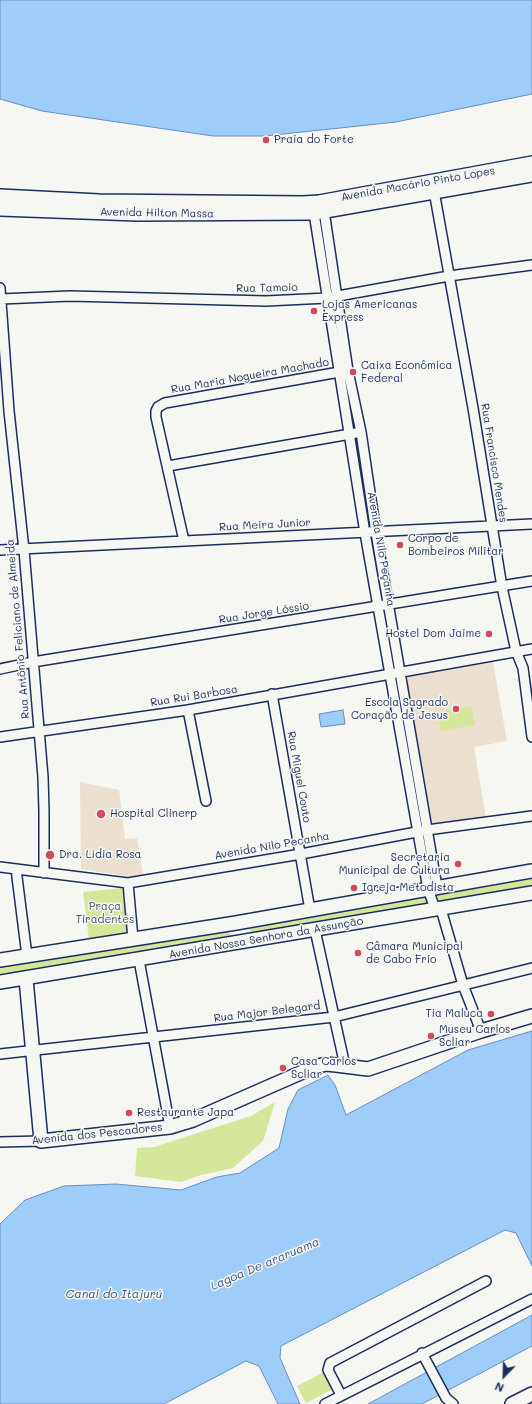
<!DOCTYPE html>
<html>
<head>
<meta charset="utf-8">
<style>
  body { margin:0 }
  #map { position:relative; width:532px; height:1404px; overflow:hidden; background:#f6f6f2; font-family:Mali,sans-serif }
  canvas { display:block }
  .north { position:absolute; left:484px; top:1356px; width:40px; height:40px; -webkit-text-stroke:3px #f6f6f2; paint-order:stroke; rotate:203deg; font-size:11px; font-weight:700; line-height:16px; text-align:center; color:#1b2f5e }
  .north::after { content:''; display:block; margin:auto; width:14px; height:18px; background:#1b2f5e; clip-path:polygon(50% 0,100% 100%,50% 72%,0 100%) }
</style>
</head>
<body>
<div id="map">
<canvas width="532" height="1404"></canvas>
<div class="north">N</div>
</div>
<script>
const ctx = document.querySelector('canvas').getContext('2d');
ctx.lineJoin = 'round';
function fill(path, color) {
  ctx.fillStyle = color;
  ctx.fill(path, 'evenodd');
}
function shape(rows) {
  const path = new Path2D();
  for (const r of rows) {
    path.moveTo(r[0], r[1]);
    for (let i = 2; i < r.length; i += 2) path.lineTo(r[i], r[i + 1]);
  }
  return path;
}
function stroke(path, color, width, dash) {
  ctx.strokeStyle = color;
  ctx.lineWidth = width;
  ctx.lineCap = dash ? 'butt' : 'round';
  ctx.setLineDash(dash || []);
  ctx.stroke(path);
}
function write(font, color, halo, rows, align = 'center') {
  ctx.font = font + ' Mali,sans-serif';
  ctx.lineWidth = 3;
  ctx.setLineDash([]);
  ctx.textBaseline = 'middle';
  ctx.strokeStyle = halo;
  ctx.fillStyle = color;
  for (const [text, x, y, turn = 0] of rows) {
    ctx.save();
    ctx.translate(x, y);
    ctx.rotate((+turn || 0) * Math.PI / 180);
    ctx.textAlign = isNaN(turn) ? turn : align;
    if (halo) ctx.strokeText(text, 0, 0);
    ctx.fillText(text, 0, 0);
    ctx.restore();
  }
}
const built = shape([
  [493,662,507,741,474,747,486,818,431,827,405,676],
  [80,782,119,790,125,839,137,838,143,875,133,877,81,869]
]);
const green = shape([
  [471,706,475,725,441,731,437,712],
  [532,875,532,888,470,897,251,935,250,925],
  [122,888,128,935,89,940,83,892],
  [226,929,230,934,229,938,0,977,0,964],
  [275,1102,263,1141,233,1168,201,1175,181,1182,135,1176,137,1148,154,1147,251,1116],
  [324,1372,333,1389,306,1403,297,1386]
]);
const water = shape([
  [0,0,532,0,532,94,396,122,265,136,213,136,42,111,0,99,0,0],
  [343,710,345,724,321,727,319,714,343,710],
  [532,1031,532,1266,516,1233,505,1230,281,1346,280,1358,300,1404,278,1404,259,1366,246,1361,164,1404,0,1404,0,1224,25,1200,64,1186,116,1184,181,1190,217,1177,240,1173,279,1148,288,1109,298,1090,328,1075,335,1085,346,1115,468,1050,532,1031],
  [532,1315,532,1346,422,1404,368,1404,532,1315]
]);
const street = shape([
  [434,191,473,408,502,587,516,651,523,668,532,737],
  [324,211,348,371,361,432,376,533,437,887],
  [314,213,365,533,428,889,434,906,441,909,463,985,481,1031],
  [0,288,9,411,24,550,43,777,44,811,44,873],
  [1,299,70,296,266,301,327,298,449,276,532,265],
  [168,466,356,433],
  [184,541,156,417,156,411,158,407,165,403,345,371],
  [0,550,532,524],
  [0,669,33,662,532,581],
  [272,694,310,910],
  [188,710,206,801],
  [0,737,188,710,532,649],
  [0,867,128,883,301,854,427,830,532,816],
  [16,869,27,956],
  [128,883,133,939],
  [315,930,345,1066],
  [139,960,170,1127],
  [0,1054,334,1017,532,968],
  [0,1142,41,1141],
  [422,1353,446,1398,453,1404],
  [341,1395,328,1370,330,1363,486,1281],
  [325,1404,532,1299]
]);
const secondary = shape([
  [0,196,99,201,303,203,319,202,532,163],
  [0,209,137,214,314,213,532,175],
  [0,960,236,923,532,871],
  [26,979,41,1141,170,1127,193,1120,314,1067,326,1064,336,1065,368,1069,481,1031,532,1016],
  [0,982,532,893],
  [512,1404,532,1394]
]);
const markers = [
  [266,140,4,"#d1495b"],
  [314,311,4,"#d1495b"],
  [353,372,4,"#d1495b"],
  [400,545,4,"#d1495b"],
  [489,634,4,"#d1495b"],
  [456,709,4,"#d1495b"],
  [101,814,5,"#d1495b"],
  [50,855,5,"#d1495b"],
  [458,864,4,"#d1495b"],
  [354,888,4,"#d1495b"],
  [358,953,4,"#d1495b"],
  [491,1014,4,"#d1495b"],
  [431,1036,4,"#d1495b"],
  [283,1068,4,"#d1495b"],
  [129,1113,4,"#d1495b"]
];
const poiNames = [
  ["Praia do Forte",274,140],
  ["Lojas Americanas",322,305],
  ["Express",322,318],
  ["Caixa Econômica",361,366],
  ["Federal",361,379],
  ["Corpo de",408,539],
  ["Bombeiros Militar",408,552],
  ["Hostel Dom Jaime",481,634,"right"],
  ["Escola Sagrado",448,703,"right"],
  ["Coração de Jesus",448,716,"right"],
  ["Hospital Clinerp",110,814],
  ["Dra. Lídia Rosa",59,855],
  ["Secretaria",450,858,"right"],
  ["Municipal de Cultura",450,871,"right"],
  ["Igreja Metodista",362,888],
  ["Câmara Municipal",366,947],
  ["de Cabo Frio",366,960],
  ["Tia Maluca",483,1014,"right"],
  ["Museu Carlos",439,1030],
  ["Scliar",439,1043],
  ["Casa Carlos",291,1062],
  ["Scliar",291,1075],
  ["Restaurante Japa",137,1113]
];
const streetNames = [
  ["Avenida Macário Pinto Lopes",418,184,-10],
  ["Avenida Hilton Massa",157,213,1],
  ["Rua Tamoio",267,288,-1],
  ["Rua Maria Nogueira Machado",250,376,-10],
  ["Rua Francisco Mendes",494,463,81],
  ["Rua Meira Junior",265,525,-3],
  ["Avenida Nilo Peçanha",381,549,80],
  ["Rua Jorge Lóssio",264,613,-9],
  ["Rua Antônio Feliciano de Almeida",18,629,-95],
  ["Rua Rui Barbosa",194,696,-9],
  ["Rua Miguel Couto",299,777,80],
  ["Avenida Nilo Pecanha",272,846,-10],
  ["Avenida Nossa Senhora da Assunção",266,938,-10],
  ["Rua Major Belegard",267,1012,-7],
  ["Avenida dos Pescadores",97,1134,-6]
];
const parkNames = [
  ["Praça",105,907],
  ["Tiradentes",105,920]
];
const waterNames = [
  ["Lagoa De araruama",265,1264,-23],
  ["Canal do Itajurú",114,1294]
];
fill(built, '#ebe0d0');
fill(green, '#d4e69a');
fill(water, '#9fcdfa');
stroke(water, '#6a8ebc', 1);
stroke(street, '#1b2f5e', 12);
stroke(secondary, '#1b2f5e', 16);
stroke(street, '#f6f6f2', 9);
stroke(secondary, '#f6f6f2', 13);
for (const [x, y, r, color] of markers) {
  const dot = new Path2D();
  dot.arc(x, y, r, 0, 2 * Math.PI);
  ctx.fillStyle = color;
  ctx.fill(dot);
  stroke(dot, '#f6f6f2', 1.5);
}
write('11px', '#1b2f5e', '#f6f6f2', poiNames, 'left');
write('11px', '#1b2f5e', '#f6f6f2', streetNames);
write('11px', '#40546a', '#f6f6f2', parkNames);
write('italic 12px', '#3c5685', '#f6f6f2', waterNames);
</script>
</body>
</html>
